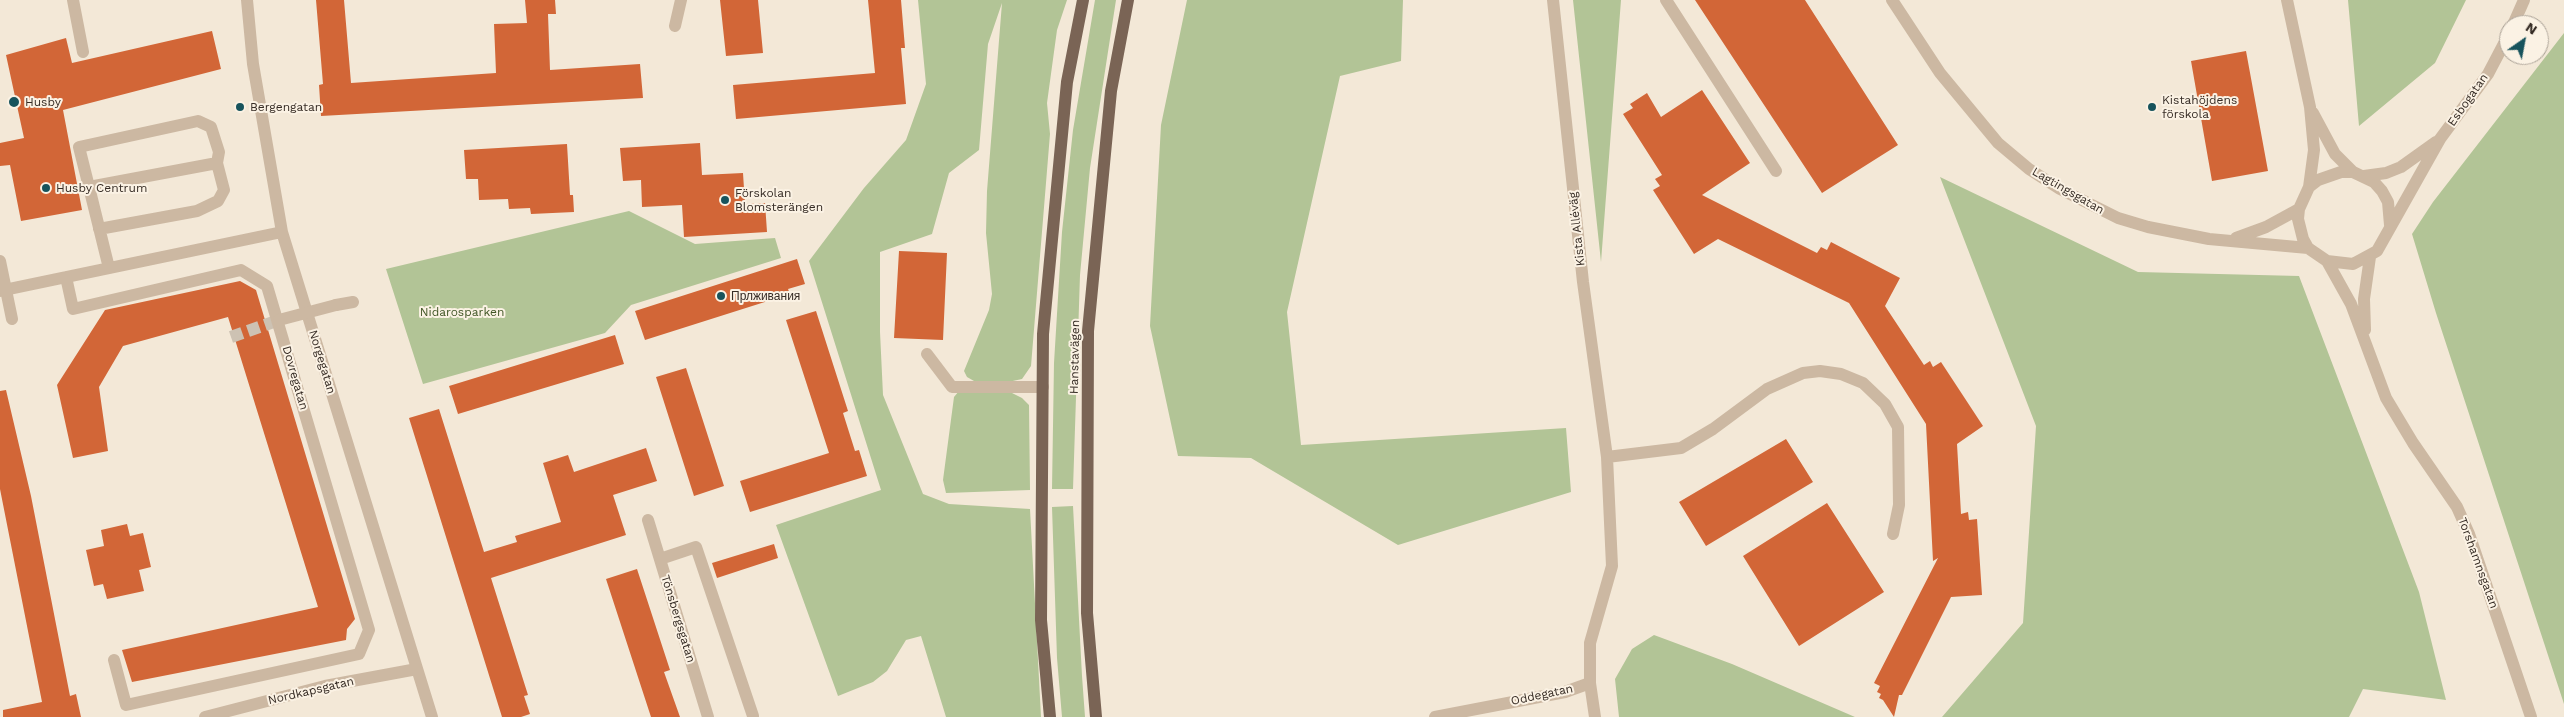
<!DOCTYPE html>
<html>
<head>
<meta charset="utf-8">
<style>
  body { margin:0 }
  #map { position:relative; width:2564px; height:717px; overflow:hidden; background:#f3e8d7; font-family:"Work Sans",sans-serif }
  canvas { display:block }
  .north { position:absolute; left:2499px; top:15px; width:50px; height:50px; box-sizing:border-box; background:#fbf2e4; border:1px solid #aca398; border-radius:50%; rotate:33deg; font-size:14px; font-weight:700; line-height:20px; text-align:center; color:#362c25 }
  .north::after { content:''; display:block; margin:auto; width:18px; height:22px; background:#17535c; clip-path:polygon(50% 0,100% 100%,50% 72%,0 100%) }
</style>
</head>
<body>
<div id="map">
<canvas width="2564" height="717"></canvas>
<div class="north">N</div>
</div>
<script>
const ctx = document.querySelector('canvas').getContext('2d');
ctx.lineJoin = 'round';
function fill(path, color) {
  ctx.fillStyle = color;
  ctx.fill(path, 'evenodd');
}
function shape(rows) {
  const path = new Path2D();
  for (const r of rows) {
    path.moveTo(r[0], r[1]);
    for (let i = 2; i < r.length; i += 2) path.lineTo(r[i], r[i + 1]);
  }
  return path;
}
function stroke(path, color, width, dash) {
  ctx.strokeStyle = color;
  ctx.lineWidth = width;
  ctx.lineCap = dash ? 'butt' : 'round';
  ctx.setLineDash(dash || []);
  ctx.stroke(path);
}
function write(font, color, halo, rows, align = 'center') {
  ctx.font = font + ' "Work Sans",sans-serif';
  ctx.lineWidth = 4;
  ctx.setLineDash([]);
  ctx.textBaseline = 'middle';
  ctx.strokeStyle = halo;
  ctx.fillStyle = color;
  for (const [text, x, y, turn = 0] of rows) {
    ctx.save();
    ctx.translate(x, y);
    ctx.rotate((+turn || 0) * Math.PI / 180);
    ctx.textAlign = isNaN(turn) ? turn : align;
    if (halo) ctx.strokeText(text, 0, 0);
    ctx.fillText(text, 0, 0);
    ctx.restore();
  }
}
const green = shape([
  [918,0,1067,0,1057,30,1047,103,1050,134,1031,366,1022,379,1008,382,974,381,967,377,964,371,989,310,992,294,986,233,987,191,1002,3,988,44,979,150,949,173,932,234,880,252,880,332,883,395,923,494,949,504,1030,509,1041,717,946,717,921,636,906,640,887,671,873,682,838,696,776,525,881,490,809,261,864,188,906,140,926,84],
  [1095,0,1116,0,1090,168,1080,275,1073,489,1052,489,1054,363,1062,232,1073,130],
  [1187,0,1403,0,1401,61,1340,76,1287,312,1301,445,1566,428,1571,492,1398,545,1251,458,1178,456,1150,326,1161,125],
  [1573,0,1621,0,1601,262],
  [2348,0,2466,0,2435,63,2359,126],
  [2564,33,2564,704,2436,313,2412,234,2433,202],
  [1940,177,2138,272,2299,276,2419,592,2446,700,2363,689,2349,717,1942,717,2023,623,2036,426],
  [629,211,695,244,775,238,781,258,631,305,605,333,423,384,386,269],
  [959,391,1012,393,1022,398,1029,405,1030,490,946,493,943,480,954,397],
  [1073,506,1082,676,1085,717,1062,717,1057,658,1052,507],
  [1654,635,1732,664,1855,717,1619,717,1615,679,1632,649]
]);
const building = shape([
  [316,0,344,0,351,83,496,73,494,24,527,23,525,0,555,0,556,14,548,14,550,70,640,64,643,98,321,116,319,85,323,84],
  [720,0,758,0,763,53,726,56],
  [868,0,901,0,905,48,901,48,906,104,736,119,733,85,875,73],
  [1695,0,1805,0,1898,145,1822,193],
  [212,31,221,69,63,110,82,210,21,221,10,165,0,166,0,143,24,138,6,55,66,38,72,63],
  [2246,51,2268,171,2212,181,2191,61],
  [1702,90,1750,163,1702,195,1817,253,1821,247,1827,250,1831,242,1900,278,1885,306,1924,365,1930,361,1933,367,1941,362,1983,426,1957,444,1961,514,1968,512,1969,520,1977,519,1982,595,1951,597,1902,695,1899,695,1894,717,1883,700,1879,698,1881,694,1877,692,1880,686,1874,683,1938,558,1933,561,1926,424,1849,303,1718,239,1694,254,1653,190,1660,186,1655,179,1662,175,1623,114,1633,108,1630,104,1647,93,1661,117],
  [700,143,702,175,743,173,745,204,765,203,767,232,684,237,682,205,642,207,641,180,623,181,620,148],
  [567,144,570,195,573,195,574,212,531,214,530,208,509,209,508,199,479,200,478,179,466,179,464,150],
  [899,251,947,253,943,340,894,338],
  [797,259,805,284,788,289,790,294,645,340,635,311],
  [240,281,256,290,355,619,347,629,346,640,132,682,122,650,318,607,228,317,123,346,99,387,108,451,73,458,57,385,105,310],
  [816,311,848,411,843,413,855,451,859,450,867,476,750,512,740,481,829,453,786,320],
  [615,335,624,364,458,414,449,386],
  [686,368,724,486,694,496,656,377],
  [6,390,31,496,70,696,76,694,81,717,3,717,3,710,42,702,0,489,0,391],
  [439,409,484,552,517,542,515,536,561,522,543,463,568,455,574,472,646,448,657,481,613,495,626,535,491,578,528,695,524,696,530,714,521,717,502,717,409,418],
  [1786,439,1813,482,1706,546,1679,502],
  [1827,503,1884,592,1799,646,1743,556],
  [127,524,130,536,143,533,151,567,139,570,144,591,107,599,103,584,94,586,86,550,104,546,101,530],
  [774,544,778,558,717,578,712,563],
  [637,569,670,670,664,672,680,717,651,717,606,579]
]);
const minorTunnel = shape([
  [231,337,279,320]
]);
const minor = shape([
  [73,0,83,52],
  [247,0,253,64,282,232,432,717],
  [1553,0,1583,282,1607,457,1612,566,1590,643,1590,683,1595,717],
  [1666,0,1776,171],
  [1892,0,1940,73,1998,143,2029,169,2060,189,2118,218,2148,227,2209,239,2308,248],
  [2287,0,2310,107,2314,150,2309,187],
  [2513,25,2524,0],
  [675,26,681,0],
  [2313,113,2335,154,2353,172],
  [2364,176,2386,173,2401,167,2436,142],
  [89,187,217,163,219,152,211,127,198,121,79,147,89,187,109,268],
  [2390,225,2388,202,2382,191,2374,182,2353,172,2341,172,2318,180,2309,187,2299,209,2298,219,2303,239,2308,248,2327,261,2353,264,2377,251,2440,139,2488,74,2509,34],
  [99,229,197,211,218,201,224,190,217,163],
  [2236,238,2266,227,2299,209],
  [2327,261,2351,304,2386,398,2413,443,2457,507,2469,534,2531,717],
  [66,277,73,309,241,270,267,286,369,630,359,654,126,705,114,660],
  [0,291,282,232],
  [336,305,353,302],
  [2365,330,2364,299,2370,257],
  [927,354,952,387,1043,387],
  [1607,457,1681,448,1713,429,1767,389,1803,373,1820,371,1841,374,1863,383,1885,404,1898,427,1899,505,1893,534],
  [648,520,708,717],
  [660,559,696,547,753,716],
  [205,717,325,686,417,669],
  [1435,717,1565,692,1590,683]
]);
const major = shape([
  [1050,717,1041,620,1043,334,1067,82,1083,0],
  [1096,717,1087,613,1088,331,1111,91,1128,0]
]);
const minorBridge = shape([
  [0,261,12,319],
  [279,320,336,305]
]);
const markers = [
  [14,102,6,"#17535c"],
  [240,107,5,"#17535c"],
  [2152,107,5,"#17535c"],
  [46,188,5,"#17535c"],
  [725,200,5,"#17535c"],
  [721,296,5,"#17535c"]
];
const poiNames = [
  ["Kistahöjdens",2162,100],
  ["förskola",2162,114],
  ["Husby",25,102],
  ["Bergengatan",250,107],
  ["Husby Centrum",56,188],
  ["Förskolan",735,193],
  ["Blomsterängen",735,207],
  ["Прлживания",731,296]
];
const streetNames = [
  ["Esbogatan",2468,100,-55],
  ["Lagtingsgatan",2068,191,30],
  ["Kista Alléväg",1577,229,-96],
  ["Hanstavägen",1075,357,-89],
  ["Norgegatan",322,362,73],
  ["Dovregatan",295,378,74],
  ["Torshamnsgatan",2478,563,70],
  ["Tönsbergsgatan",678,619,73],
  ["Nordkapsgatan",311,691,-13],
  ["Oddegatan",1542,695,-12]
];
const parkNames = [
  ["Nidarosparken",462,312]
];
fill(green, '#b2c496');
fill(building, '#d26637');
stroke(minorTunnel, '#cdc2b3', 12, [12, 6]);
stroke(minor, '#ccb8a2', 12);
stroke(major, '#7a6455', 12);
stroke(minorBridge, '#ccb8a2', 12);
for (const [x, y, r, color] of markers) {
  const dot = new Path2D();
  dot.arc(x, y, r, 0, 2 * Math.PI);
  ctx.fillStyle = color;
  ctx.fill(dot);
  stroke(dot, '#fbf2e4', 2);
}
write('12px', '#362c25', '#fbf2e4', poiNames, 'left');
write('12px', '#362c25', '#fbf2e4', streetNames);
write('12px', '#425727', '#fbf2e4', parkNames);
</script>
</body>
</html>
